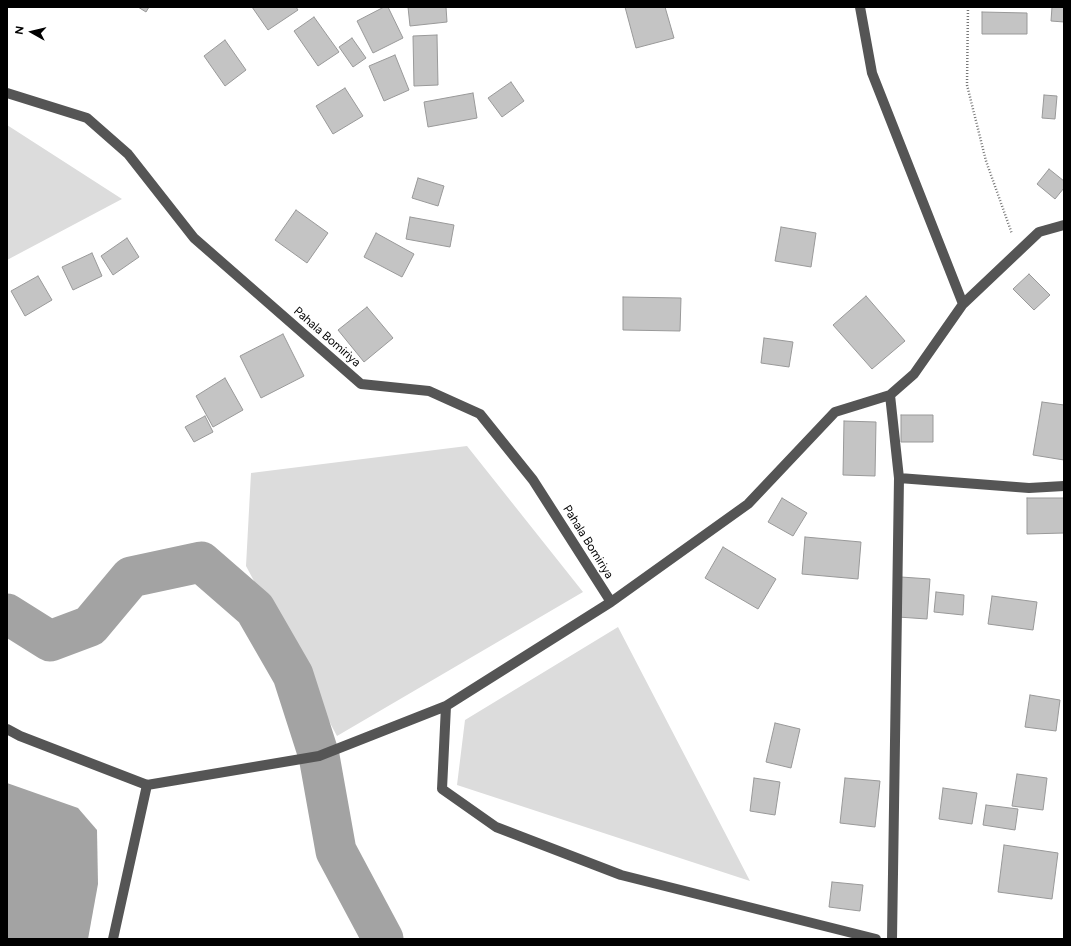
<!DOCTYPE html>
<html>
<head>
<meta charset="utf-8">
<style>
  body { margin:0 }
  #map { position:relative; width:1071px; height:946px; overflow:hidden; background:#fff; font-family:Figtree,sans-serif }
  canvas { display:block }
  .frame { position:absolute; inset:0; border:8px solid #000; pointer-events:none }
  .north { position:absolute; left:12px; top:12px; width:40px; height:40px; -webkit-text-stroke:3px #fff; paint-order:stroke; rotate:278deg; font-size:11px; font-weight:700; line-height:16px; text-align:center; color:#000 }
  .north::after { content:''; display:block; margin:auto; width:14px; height:18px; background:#000; clip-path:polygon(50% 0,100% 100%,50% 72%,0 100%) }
</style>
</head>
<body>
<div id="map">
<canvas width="1071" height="946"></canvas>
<div class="frame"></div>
<div class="north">N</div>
</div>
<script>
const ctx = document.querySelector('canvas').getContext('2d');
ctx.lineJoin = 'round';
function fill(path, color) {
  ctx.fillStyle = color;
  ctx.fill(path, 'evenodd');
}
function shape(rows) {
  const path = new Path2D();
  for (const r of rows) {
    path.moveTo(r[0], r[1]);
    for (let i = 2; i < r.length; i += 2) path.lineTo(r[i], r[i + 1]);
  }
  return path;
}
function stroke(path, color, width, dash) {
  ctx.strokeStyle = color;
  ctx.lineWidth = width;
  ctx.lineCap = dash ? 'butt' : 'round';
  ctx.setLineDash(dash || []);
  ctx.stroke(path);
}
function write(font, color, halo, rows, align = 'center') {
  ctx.font = font + ' Figtree,sans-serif';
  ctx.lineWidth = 3;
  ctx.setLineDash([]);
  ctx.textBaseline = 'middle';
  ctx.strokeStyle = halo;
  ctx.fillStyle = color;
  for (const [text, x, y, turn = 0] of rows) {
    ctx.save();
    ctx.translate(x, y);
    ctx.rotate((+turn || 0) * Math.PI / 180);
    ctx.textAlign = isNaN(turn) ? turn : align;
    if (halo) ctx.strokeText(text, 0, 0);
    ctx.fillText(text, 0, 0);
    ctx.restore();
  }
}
const green = shape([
  [7,125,122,199,7,260],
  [467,446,583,592,337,736,246,566,251,473],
  [618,627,750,881,457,785,465,720]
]);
const water = shape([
  [7,783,78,808,97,830,98,884,88,939,7,939]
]);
const river = shape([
  [7,614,50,641,90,626,131,577,201,562,255,609,293,675,319,756,336,851,383,939]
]);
const building = shape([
  [138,7,149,7,146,12,138,7],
  [252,7,296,7,298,10,268,30,252,7],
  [384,7,388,7,403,38,373,53,357,21,384,7],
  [408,7,446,7,447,22,410,26,408,7],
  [625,7,665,7,674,38,636,48,625,7],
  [1052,7,1064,7,1064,22,1051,21,1052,7],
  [982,12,1027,13,1027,34,982,34,982,12],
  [314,17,339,52,318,66,294,31,314,17],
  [437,35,438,85,414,86,413,36,437,35],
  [352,38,366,58,353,67,339,47,352,38],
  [225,40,246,70,225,86,204,56,225,40],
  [395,55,409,90,384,101,369,66,395,55],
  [511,82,524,101,502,117,488,98,511,82],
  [345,88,363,116,333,134,316,106,345,88],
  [473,93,477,118,428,127,424,102,473,93],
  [1044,95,1057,96,1055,119,1042,118,1044,95],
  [1049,169,1064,181,1064,188,1055,199,1037,184,1049,169],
  [418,178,444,186,438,206,412,198,418,178],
  [296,210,328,233,307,263,275,240,296,210],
  [410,217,454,225,450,247,406,239,410,217],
  [781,227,816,233,811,267,775,261,781,227],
  [376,233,414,254,402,277,364,257,376,233],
  [127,238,139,257,113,275,101,256,127,238],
  [92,253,102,276,73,290,62,267,92,253],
  [1029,274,1050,295,1034,310,1013,289,1029,274],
  [38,276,52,300,25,316,11,291,38,276],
  [866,296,905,341,872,369,833,325,866,296],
  [623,297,681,298,680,331,623,330,623,297],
  [367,307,393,338,364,362,338,330,367,307],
  [283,334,304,376,261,398,240,356,283,334],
  [764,338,793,342,789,367,761,363,764,338],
  [225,378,243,410,213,427,196,396,225,378],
  [1042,402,1064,405,1064,460,1033,455,1042,402],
  [901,415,933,415,933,442,901,442,901,415],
  [205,416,213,432,194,442,185,427,205,416],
  [844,421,876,422,875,476,843,475,844,421],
  [782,498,807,513,793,536,768,522,782,498],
  [1027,498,1064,498,1064,533,1027,534,1027,498],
  [805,537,861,542,858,579,802,574,805,537],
  [723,547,776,579,758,609,705,578,723,547],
  [901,577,930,579,927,619,898,617,901,577],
  [936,592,964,595,963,615,934,612,936,592],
  [992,596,1037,602,1033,630,988,624,992,596],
  [1030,695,1060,700,1056,731,1025,727,1030,695],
  [775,723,800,729,791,768,766,762,775,723],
  [1017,774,1047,778,1043,810,1012,806,1017,774],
  [754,778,780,782,775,815,750,811,754,778],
  [845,778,880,781,875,827,840,823,845,778],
  [943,788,977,793,972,824,939,819,943,788],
  [986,805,1018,809,1015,830,983,825,986,805],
  [1004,845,1058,853,1052,899,998,892,1004,845],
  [832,882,863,885,860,911,829,907,832,882]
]);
const path = shape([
  [968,7,967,85,986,161,1012,234]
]);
const minor = shape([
  [860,7,872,73,963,304],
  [7,93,87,118,128,154,194,238,361,384,429,391,480,414,533,480,611,602],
  [890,395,899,478,892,939],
  [899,478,1029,488,1064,486],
  [446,706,442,789,496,827,621,875,876,939],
  [7,729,20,736,147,785,113,939],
  [147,785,319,756,446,706,611,602,748,504,835,412,890,395,914,374,963,304,1039,232,1064,225]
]);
const streetNames = [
  ["Pahala Bomiriya",327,337,41],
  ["Pahala Bomiriya",588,542,58]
];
fill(green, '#dcdcdc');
fill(water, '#a3a3a3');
stroke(river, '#a3a3a3', 41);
fill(building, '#c4c4c4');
stroke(building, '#999', 1);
stroke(path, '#777', 2.5, [1, 2]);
stroke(minor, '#555', 10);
write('12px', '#000', '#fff', streetNames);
</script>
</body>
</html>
